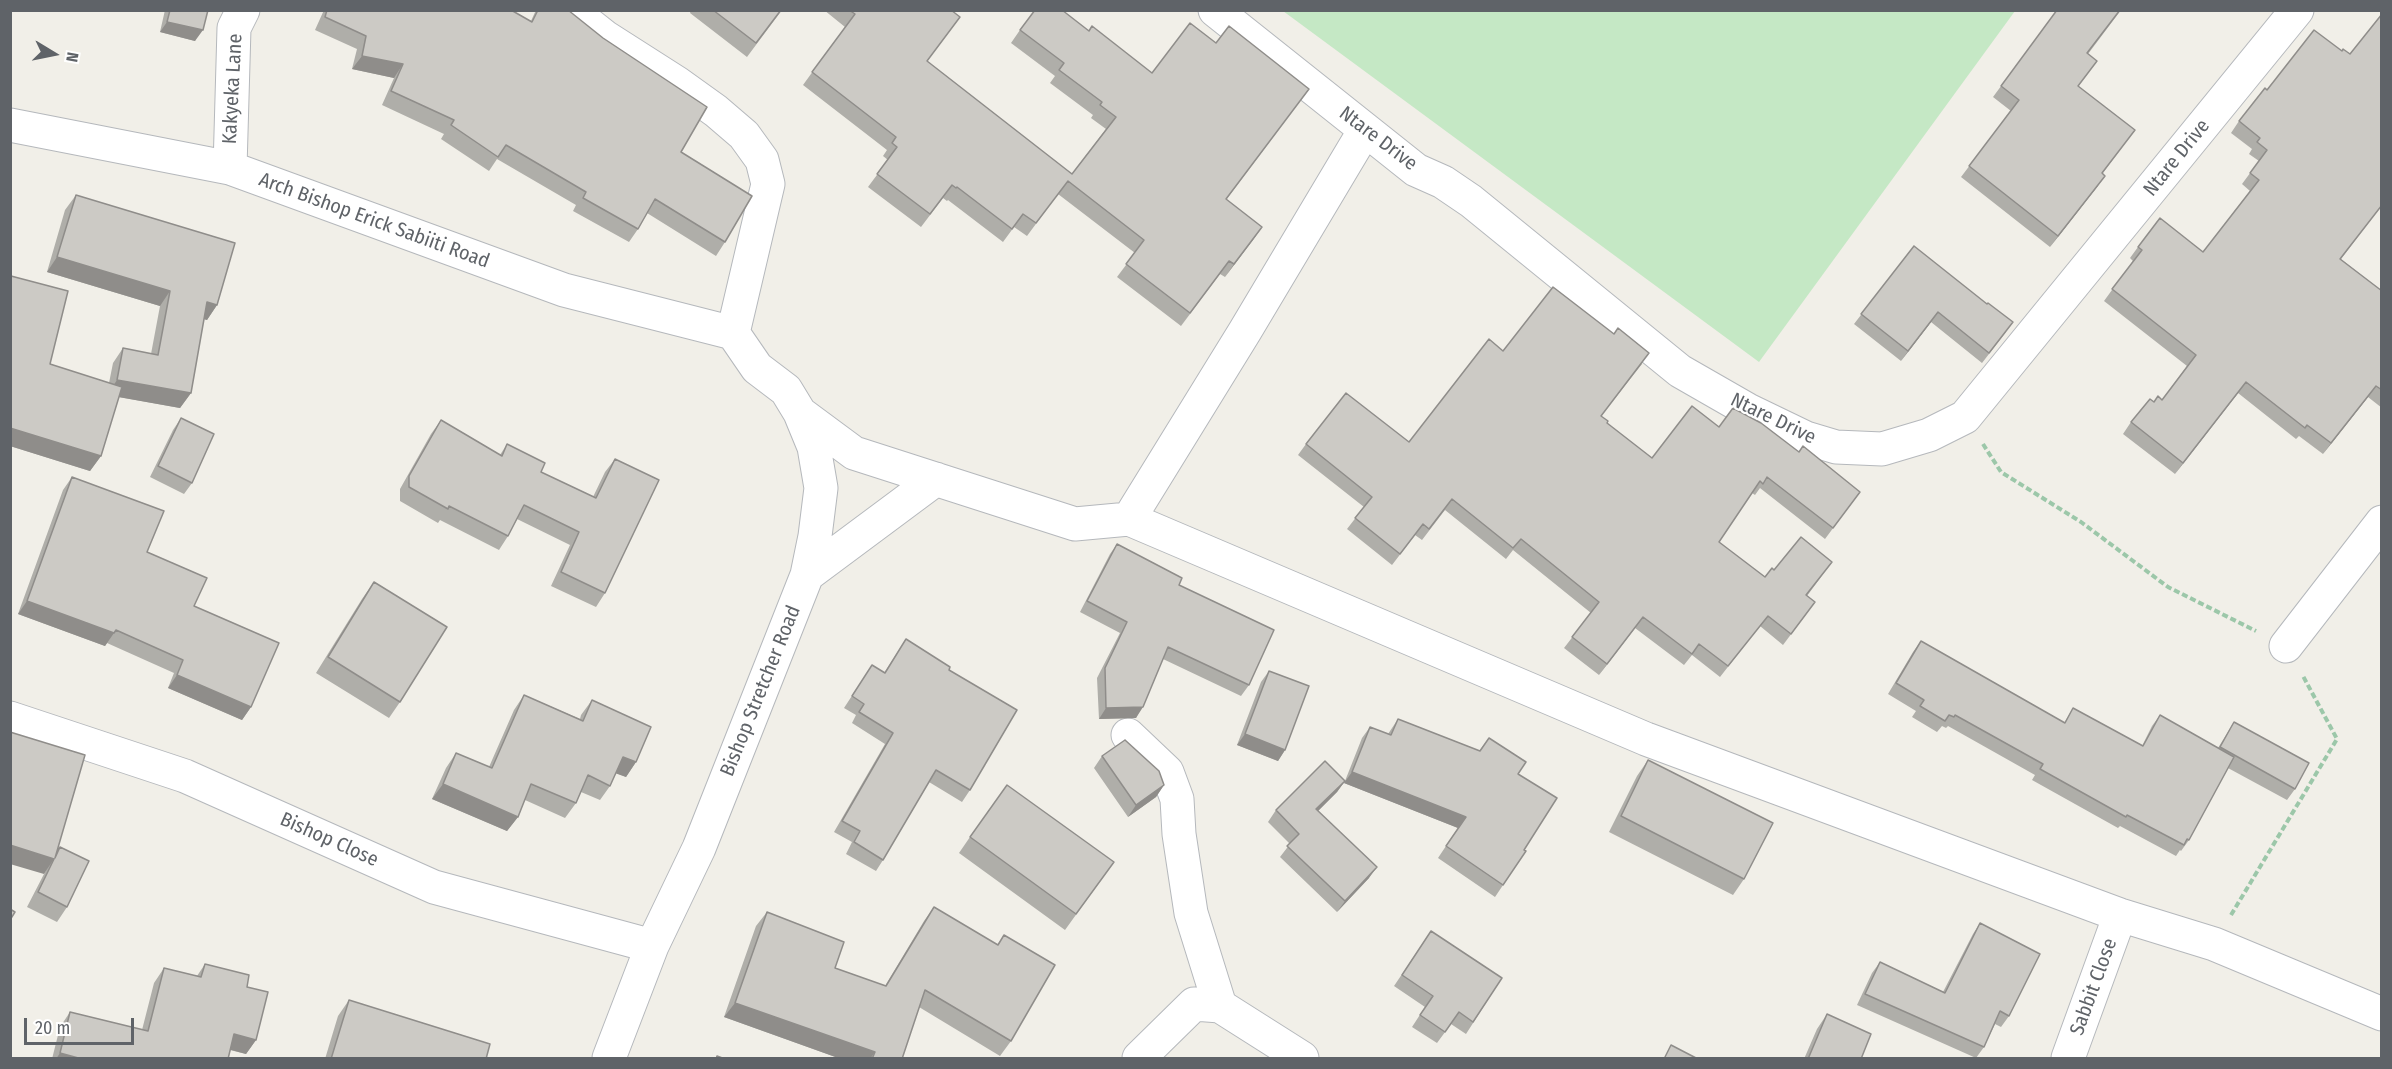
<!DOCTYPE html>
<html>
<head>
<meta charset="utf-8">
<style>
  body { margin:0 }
  #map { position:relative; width:2392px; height:1069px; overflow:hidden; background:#f1efe8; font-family:"Fira Sans Condensed",sans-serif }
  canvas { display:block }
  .frame { position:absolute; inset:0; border:12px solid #5f6368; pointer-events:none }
  .north { position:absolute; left:24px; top:24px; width:60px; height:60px; -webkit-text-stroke:4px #fff; paint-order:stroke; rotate:100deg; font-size:16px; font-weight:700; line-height:24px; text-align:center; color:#5f6368 }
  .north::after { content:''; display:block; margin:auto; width:21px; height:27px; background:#5f6368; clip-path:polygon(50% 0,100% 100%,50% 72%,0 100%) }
  .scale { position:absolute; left:24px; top:1018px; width:110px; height:27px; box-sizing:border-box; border:3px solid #5f6368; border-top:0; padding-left:8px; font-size:18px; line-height:21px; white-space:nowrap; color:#5f6368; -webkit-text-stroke:4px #fff; paint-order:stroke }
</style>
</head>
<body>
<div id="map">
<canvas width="2392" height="1069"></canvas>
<div class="frame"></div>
<div class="north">N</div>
<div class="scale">20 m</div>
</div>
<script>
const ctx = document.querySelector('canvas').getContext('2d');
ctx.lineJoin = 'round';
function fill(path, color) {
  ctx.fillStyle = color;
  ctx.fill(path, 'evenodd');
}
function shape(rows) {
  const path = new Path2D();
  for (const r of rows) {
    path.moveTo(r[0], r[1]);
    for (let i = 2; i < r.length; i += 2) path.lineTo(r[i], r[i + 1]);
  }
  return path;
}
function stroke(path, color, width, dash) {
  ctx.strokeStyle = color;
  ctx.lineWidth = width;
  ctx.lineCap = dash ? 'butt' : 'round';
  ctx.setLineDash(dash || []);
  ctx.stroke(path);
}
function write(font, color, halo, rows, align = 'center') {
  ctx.font = font + ' "Fira Sans Condensed",sans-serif';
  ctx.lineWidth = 4.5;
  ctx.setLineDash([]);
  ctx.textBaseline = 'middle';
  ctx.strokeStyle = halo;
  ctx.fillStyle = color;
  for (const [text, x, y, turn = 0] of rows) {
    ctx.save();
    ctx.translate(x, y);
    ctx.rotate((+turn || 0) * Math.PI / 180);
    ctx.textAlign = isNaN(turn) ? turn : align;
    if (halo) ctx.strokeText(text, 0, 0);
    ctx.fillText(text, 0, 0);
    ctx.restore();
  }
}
const green = shape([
  [1283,11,2015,11,1759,362]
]);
const path = shape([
  [1983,444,2001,472,2081,522,2168,587,2256,631],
  [2231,915,2337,739,2303,676]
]);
const minor = shape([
  [571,10,605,37,677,83,716,111,744,135,762,160,768,184,733,333],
  [1215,10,1416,170,1443,182,1471,201,1680,371,1748,410,1806,438,1836,447,1882,449,1929,435,1965,417,2297,10],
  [10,125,230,168,564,290,733,333],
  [230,168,234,28,243,10],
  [800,413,854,453,1075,524,1129,519,1646,739,2120,915,2214,944,2382,1014],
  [1129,519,1245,331,1365,130],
  [807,575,936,479],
  [2286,646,2382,522],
  [10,718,185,776,434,887,652,946],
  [1128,735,1167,772,1177,799,1179,834,1191,913,1220,1006],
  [609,1058,652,946,699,848,807,575,815,536,821,488,814,447,800,413,786,390,757,368,733,333],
  [1139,1058,1194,1004,1220,1006,1302,1058],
  [2068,1058,2120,915]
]);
const wall = shape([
  [165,10,208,10,195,41,160,32],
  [324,10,511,10,531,21,536,10,568,10,681,152,725,242,716,256,647,213,638,229,629,242,573,211,576,205,497,159,489,171,441,139,444,134,382,105,394,78,352,69,357,49,315,30],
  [691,10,782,10,747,57,690,13],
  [824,10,951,10,960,17,927,61,1072,174,1106,129,1091,118,1093,115,1050,83,1055,76,1011,43,1020,30,1089,31,1152,73,1216,43,1309,89,1226,200,1262,227,1225,277,1220,274,1181,326,1117,277,1135,253,1058,194,1027,236,1014,227,1003,242,948,200,947,201,943,198,921,227,868,187,888,160,883,156,887,150,803,85,845,27],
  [2057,10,2121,10,2088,54,2089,72,2078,86,2135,130,2102,174,2097,187,2050,247,1961,177,2011,111,1993,97],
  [2382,14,2382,205,2341,259,2382,291,2382,408,2368,397,2323,454,2299,436,2296,439,2238,393,2175,474,2123,434,2131,422,2154,402,2162,400,2187,366,2104,301,2133,261,2130,258,2138,247,2203,252,2250,191,2242,184,2259,161,2249,154,2252,149,2231,133,2239,121,2267,90,2342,51,2350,54],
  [76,195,217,305,207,320,204,319,191,393,180,408,119,397,101,456,90,471,10,446,11,276,50,364,109,383,113,363,123,348,151,354,160,306,47,272,65,210],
  [1914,246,2006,332,1982,363,1931,322,1901,361,1854,324],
  [1503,351,1642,364,1601,416,1607,423,1652,458,1719,427,1799,452,1860,492,1825,539,1760,488,1755,495,1752,493,1719,542,1765,577,1774,570,1832,562,1807,596,1807,613,1783,645,1760,626,1720,677,1692,655,1684,665,1635,628,1599,675,1564,648,1591,613,1513,550,1506,559,1445,510,1422,540,1415,535,1392,565,1347,529,1364,507,1298,455,1306,444,1409,442],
  [181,418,192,483,184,494,150,477,173,430],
  [441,420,500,455,507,444,541,472,593,497,605,472,615,459,605,593,596,607,551,586,570,545,517,519,508,536,499,550,440,520,438,523,400,501,400,489,431,434],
  [72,477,147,552,194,606,251,707,242,720,168,688,174,673,107,643,105,646,18,614,63,490],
  [1117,544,1179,585,1249,685,1241,696,1163,659,1136,718,1099,719,1097,678,1120,633,1080,612,1110,554],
  [374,582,400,702,389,718,316,673,362,599],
  [906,639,949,670,970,790,962,802,929,782,883,860,876,871,846,854,852,842,834,832,885,744,852,723,856,715,844,708,872,665,884,673],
  [1921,641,2064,723,2073,708,2142,746,2152,726,2160,715,2218,748,2234,722,2295,789,2287,800,2228,768,2189,840,2181,851,2180,850,2176,856,2120,826,2118,828,2032,780,2035,775,1948,726,1946,728,1942,726,1937,732,1912,717,1916,711,1888,694,1913,652],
  [1269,671,1285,750,1278,761,1237,745,1261,682],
  [524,695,580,719,581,715,592,700,636,762,626,777,616,773,610,786,600,800,581,792,576,803,565,818,525,800,518,817,507,831,432,799,446,768,456,753,489,767,514,710],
  [1398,719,1479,751,1489,738,1518,774,1524,850,1526,851,1495,897,1438,858,1458,828,1344,783,1345,781,1337,792,1318,811,1369,878,1337,912,1280,857,1290,844,1268,822,1276,810,1345,781,1362,738,1370,727,1388,734],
  [1102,756,1164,785,1156,797,1128,817,1094,768],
  [1648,760,1744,879,1733,895,1609,832,1637,776],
  [970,837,1114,862,1065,930,959,853],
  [60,847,67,907,57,922,27,907,44,874],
  [934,907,997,945,1004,935,1011,1041,1000,1056,919,1007,902,1059,841,1059,724,1017,756,926,767,912,835,968,885,986,924,921],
  [1980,923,2009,1016,2001,1027,1995,1024,1984,1047,1976,1058,1857,1005,1872,973,1880,962,1943,992,1973,934],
  [1431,931,1502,978,1466,1034,1451,1024,1437,1043,1412,1027,1425,1007,1394,986],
  [205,964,256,1040,246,1054,230,1050,228,1059,52,1059,60,1027,70,1012,142,1030,154,983,164,968,197,976],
  [349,1000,486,1059,325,1059,338,1016],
  [1827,1014,1861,1059,1804,1059,1817,1029]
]);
const shadedWall = shape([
  [167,22,203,30,195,41,160,32],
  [362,56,403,64,394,78,352,69],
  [2105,176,2097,187,2050,247,2058,236],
  [1262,227,1253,240,1225,277,1234,264],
  [57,257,170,291,160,306,47,272],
  [207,302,217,305,207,320,197,317],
  [1938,312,1931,322,1901,361,1908,351],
  [117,380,191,393,180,408,107,395],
  [2246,382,2238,393,2175,474,2183,463],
  [2376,386,2368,397,2323,454,2331,443],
  [10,428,101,456,90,471,10,446],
  [27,601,114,633,105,646,18,614],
  [1643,617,1635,628,1599,675,1607,664],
  [177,675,251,707,242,720,168,688],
  [1143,707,1136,718,1099,719,1106,708],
  [1245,734,1285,750,1278,761,1237,745],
  [623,757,636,762,626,777,612,772],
  [1352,772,1466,817,1458,828,1344,783],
  [1345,781,1337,792,1308,821,1316,809],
  [443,784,518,817,507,831,432,799],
  [1164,785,1156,797,1128,817,1136,805],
  [10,845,54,859,44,874,10,864],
  [1377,867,1369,878,1337,912,1345,901],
  [735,1003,875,1052,870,1059,841,1059,724,1017],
  [234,1034,256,1040,246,1054,224,1048],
  [60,1053,82,1059,56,1059]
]);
const building = shape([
  [170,10,208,10,203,30,167,22,170,10],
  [327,10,511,10,532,22,538,10,568,10,603,38,707,107,681,152,752,196,725,242,655,199,638,229,583,198,586,192,506,145,498,157,451,125,454,120,391,91,403,64,362,56,366,36,325,17,327,10],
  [713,10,781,10,756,43,713,10],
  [849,10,951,10,960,17,927,61,1072,174,1116,117,1100,105,1102,102,1059,70,1064,63,1020,30,1035,10,1062,10,1089,31,1092,26,1152,73,1190,23,1216,43,1229,26,1309,89,1226,199,1262,227,1234,264,1229,261,1190,313,1126,264,1144,240,1068,181,1036,223,1023,214,1012,229,957,187,956,188,952,185,930,214,877,174,897,147,892,143,896,137,812,72,855,14,849,10],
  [2057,10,2120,10,2087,53,2097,61,2078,86,2135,130,2102,173,2105,176,2058,236,1969,166,2019,100,2001,86,2057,10],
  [2382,14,2382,205,2340,259,2382,291,2382,390,2376,386,2331,443,2307,425,2305,428,2246,382,2183,463,2131,422,2150,399,2154,402,2158,396,2162,400,2196,355,2112,289,2142,250,2138,247,2160,218,2203,252,2259,180,2250,173,2267,150,2257,142,2260,138,2239,121,2265,88,2267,90,2314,30,2342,51,2343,49,2350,54,2382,14],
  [76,195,235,243,217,305,207,302,191,393,117,380,123,348,158,355,170,291,57,257,76,195],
  [1914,246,1987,304,1988,303,2013,322,1989,353,1938,312,1908,351,1861,314,1914,246],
  [11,276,68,291,50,364,122,387,101,456,10,428,11,276],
  [1553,287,1614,334,1618,328,1649,353,1601,416,1608,421,1607,423,1652,458,1692,406,1719,427,1733,408,1761,423,1799,452,1803,446,1860,492,1833,528,1767,477,1763,484,1760,481,1719,542,1765,577,1772,568,1774,570,1801,537,1832,562,1806,595,1815,602,1791,634,1768,616,1728,666,1699,644,1692,654,1643,617,1607,664,1572,637,1599,602,1521,539,1513,548,1452,499,1429,529,1423,524,1400,554,1355,518,1372,497,1306,444,1346,393,1409,442,1489,339,1503,351,1553,287],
  [181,418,214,434,192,483,158,466,181,418],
  [441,420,502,456,507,444,545,463,541,472,596,498,615,459,659,480,605,593,561,572,579,532,524,505,508,536,449,506,448,509,409,487,409,476,441,420],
  [72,477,164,511,147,552,207,578,194,606,279,643,251,707,177,675,183,660,116,630,114,633,27,601,72,477],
  [1117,544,1182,578,1179,585,1274,630,1249,685,1168,647,1143,707,1106,708,1105,668,1127,622,1087,601,1117,544],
  [374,582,447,627,400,702,328,657,374,582],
  [906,639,950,667,949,670,1017,710,970,790,936,770,883,860,854,842,860,831,842,821,893,733,859,712,864,704,852,696,872,665,885,673,906,639],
  [1921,641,2065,723,2073,708,2143,746,2160,715,2234,757,2189,840,2187,839,2184,845,2127,815,2126,817,2040,769,2043,764,1955,715,1954,717,1949,715,1945,721,1920,706,1924,700,1896,683,1921,641],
  [1269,671,1309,686,1285,750,1245,734,1269,671],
  [524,695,583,721,592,700,651,727,636,762,623,757,610,786,588,775,576,803,531,784,518,817,443,784,456,753,492,768,524,695],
  [1398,719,1480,751,1489,738,1526,762,1518,774,1557,798,1524,850,1526,851,1503,885,1446,846,1466,817,1352,772,1370,727,1391,735,1398,719],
  [2234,722,2309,763,2295,789,2220,747,2234,722],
  [10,732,85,755,55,858,60,847,89,861,67,907,38,892,54,859,10,845,10,732],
  [1125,740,1159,771,1164,785,1136,805,1102,756,1125,740],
  [1648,760,1773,823,1744,879,1621,816,1648,760],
  [1325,761,1345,781,1316,809,1377,867,1345,901,1287,846,1299,834,1276,810,1325,761],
  [1007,785,1114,862,1076,914,970,837,1007,785],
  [934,907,998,945,1004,935,1055,965,1011,1041,925,990,902,1059,872,1059,875,1052,735,1003,767,912,844,942,835,968,886,986,934,907],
  [10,909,15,912,10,920,10,909],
  [1980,923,2040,954,2009,1016,2000,1011,1984,1047,1865,994,1880,962,1945,993,1980,923],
  [1431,931,1502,978,1473,1022,1459,1012,1445,1032,1420,1015,1433,996,1402,975,1431,931],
  [205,964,249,975,247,987,268,992,256,1040,234,1034,228,1059,82,1059,60,1053,70,1012,148,1031,164,968,201,977,205,964],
  [349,1000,490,1044,486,1059,331,1059,349,1000],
  [1827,1014,1871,1034,1861,1059,1808,1059,1827,1014],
  [1671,1045,1698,1059,1664,1059,1671,1045],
  [717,1056,725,1059,716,1059,717,1056]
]);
const streetNames = [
  ["Kakyeka Lane",233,89,-87],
  ["Ntare Drive",1378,139,37],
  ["Ntare Drive",2177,158,-51],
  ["Arch Bishop Erick Sabiiti Road",374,221,20],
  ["Ntare Drive",1773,419,26],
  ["Bishop Stretcher Road",761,691,-68],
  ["Bishop Close",329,840,24],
  ["Sabbit Close",2094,987,-70]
];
fill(green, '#c5e8c5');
stroke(minor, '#b5b8bc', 35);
stroke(path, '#9cc7a9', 4, [6, 3]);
stroke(minor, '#fff', 33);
fill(wall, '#afaea9');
fill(shadedWall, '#8f8d8a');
fill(building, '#cccac5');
stroke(building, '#8f8d8a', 1.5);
write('20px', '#5f6368', '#fff', streetNames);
</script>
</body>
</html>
